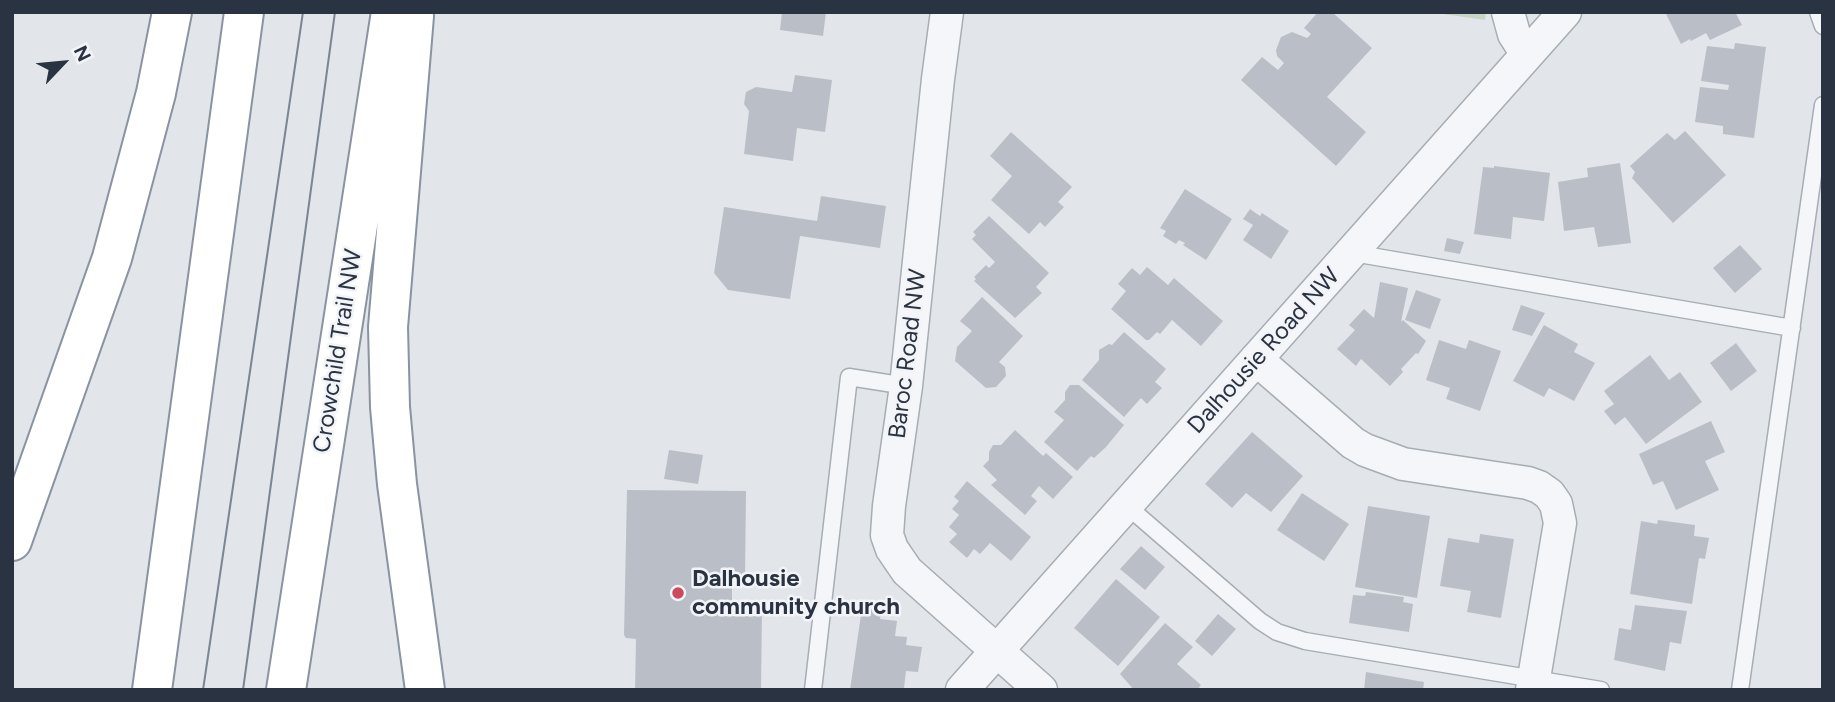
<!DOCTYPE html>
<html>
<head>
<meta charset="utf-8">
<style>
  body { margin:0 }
  #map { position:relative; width:1835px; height:702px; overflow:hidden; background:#e2e6ea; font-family:Figtree,sans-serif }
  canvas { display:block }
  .frame { position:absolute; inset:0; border:14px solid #2a3342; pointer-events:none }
  .north { position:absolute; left:28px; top:28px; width:70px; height:70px; -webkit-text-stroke:5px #f2f4f8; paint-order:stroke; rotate:64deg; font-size:19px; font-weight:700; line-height:28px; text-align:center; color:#2a3342 }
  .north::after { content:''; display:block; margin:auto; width:24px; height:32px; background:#2a3342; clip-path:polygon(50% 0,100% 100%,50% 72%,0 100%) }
</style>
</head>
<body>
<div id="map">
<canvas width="1835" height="702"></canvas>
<div class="frame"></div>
<div class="north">N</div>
</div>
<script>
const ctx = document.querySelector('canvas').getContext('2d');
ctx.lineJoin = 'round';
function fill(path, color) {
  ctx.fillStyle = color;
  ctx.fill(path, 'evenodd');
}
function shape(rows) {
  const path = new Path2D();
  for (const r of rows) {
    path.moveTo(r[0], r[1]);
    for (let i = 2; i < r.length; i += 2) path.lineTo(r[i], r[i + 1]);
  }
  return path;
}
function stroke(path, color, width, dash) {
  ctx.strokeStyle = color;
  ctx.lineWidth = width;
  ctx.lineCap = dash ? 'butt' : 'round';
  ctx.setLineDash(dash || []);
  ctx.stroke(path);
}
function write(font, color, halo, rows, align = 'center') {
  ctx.font = font + ' Figtree,sans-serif';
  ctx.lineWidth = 5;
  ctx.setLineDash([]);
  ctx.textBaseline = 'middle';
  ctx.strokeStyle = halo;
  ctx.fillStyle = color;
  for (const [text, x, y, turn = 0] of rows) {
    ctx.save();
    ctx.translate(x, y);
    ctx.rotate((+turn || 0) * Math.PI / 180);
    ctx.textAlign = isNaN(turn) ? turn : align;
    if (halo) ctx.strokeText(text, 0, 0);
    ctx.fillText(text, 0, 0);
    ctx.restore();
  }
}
const green = shape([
  [1429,12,1486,12,1485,20]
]);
const building = shape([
  [782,12,826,12,823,36,780,30],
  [1318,12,1332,12,1372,48,1327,97,1366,132,1336,166,1241,80,1262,57,1278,70,1284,63,1277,56,1276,50,1281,37,1292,32,1307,38,1311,34,1304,28],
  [1665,12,1735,12,1742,25,1710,40,1706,33,1691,41,1690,39,1681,44],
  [1735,43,1766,47,1754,138,1723,134,1723,126,1695,122,1700,87,1728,90,1729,85,1701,81,1707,46,1734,49],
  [795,75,832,80,825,132,797,128,793,161,744,154,749,111,744,104,746,92,756,87,792,92],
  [1685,131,1726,175,1673,223,1632,178,1635,172,1630,166,1667,133,1675,140],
  [1011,132,1072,187,1058,202,1064,207,1045,227,1040,222,1029,234,991,200,1012,176,990,156],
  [1620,163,1631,243,1598,247,1594,227,1564,231,1558,182,1588,177,1587,168],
  [1494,166,1550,173,1544,221,1513,217,1511,239,1474,234,1483,167,1494,168],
  [1185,189,1232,219,1206,260,1183,245,1185,243,1179,240,1176,244,1163,236,1166,231,1160,228],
  [821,196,886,206,880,248,800,236,790,299,728,290,714,273,724,207,817,221],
  [1250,209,1260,216,1262,213,1289,231,1271,259,1243,240,1253,225,1243,219],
  [989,216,1049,273,1036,287,1042,293,1015,318,974,281,976,279,974,277,986,265,989,268,995,262,972,239,976,235,973,232],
  [1447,238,1464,242,1460,254,1444,251],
  [1740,245,1762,269,1735,293,1713,268],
  [1147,267,1168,285,1174,278,1223,321,1201,346,1172,320,1160,334,1157,332,1149,340,1146,340,1111,309,1126,291,1118,284,1132,268,1140,275],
  [1380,282,1408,288,1401,322,1403,320,1426,341,1418,354,1416,353,1401,369,1403,372,1390,386,1361,359,1356,366,1337,349,1355,330,1349,325,1364,309,1374,318],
  [1416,290,1441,299,1430,329,1405,320],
  [982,297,1023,336,999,362,1005,367,1006,376,996,387,986,388,955,361,957,347,972,331,960,321],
  [1521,305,1545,313,1532,336,1512,330],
  [1544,325,1578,344,1574,352,1595,363,1574,401,1549,388,1544,397,1513,381],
  [1124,332,1166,369,1155,382,1162,388,1147,404,1141,398,1124,417,1082,380,1099,360,1099,350,1109,344,1112,345],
  [1439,340,1466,349,1469,340,1501,351,1480,411,1446,399,1450,388,1426,380],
  [1736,343,1757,371,1731,391,1710,363],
  [1650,355,1669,380,1680,372,1702,402,1646,444,1625,417,1615,425,1604,411,1614,404,1604,391],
  [1070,385,1079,385,1124,425,1106,447,1094,458,1091,456,1077,471,1044,442,1064,420,1054,412,1065,400,1065,392],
  [1711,421,1725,452,1705,461,1719,490,1676,510,1663,481,1653,485,1639,454],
  [1015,430,1043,456,1046,453,1073,477,1053,499,1039,486,1031,496,1037,501,1025,515,991,485,997,480,983,466,989,460,989,452,993,445,1001,445],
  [1252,432,1303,476,1271,512,1246,493,1232,508,1205,484],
  [669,450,703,455,698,484,664,479],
  [967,481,1031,537,1011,561,990,543,980,554,974,549,967,558,949,542,957,534,949,527,959,515,952,509,959,501,954,497],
  [627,490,746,491,745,580,732,579,732,606,759,607,762,610,761,690,635,690,636,639,626,638,624,635],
  [1302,493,1349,524,1324,561,1277,530],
  [1368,506,1430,516,1417,598,1355,587],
  [1658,520,1695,525,1694,536,1709,538,1705,559,1699,558,1692,604,1630,594,1641,521,1657,524],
  [1480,534,1514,539,1501,618,1467,612,1471,591,1440,586,1448,538,1479,543],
  [1141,546,1165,567,1145,590,1120,569],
  [1116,579,1160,617,1118,666,1074,628],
  [1366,592,1404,597,1403,602,1413,604,1409,632,1349,623,1353,595,1365,596],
  [1635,605,1687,611,1681,644,1670,642,1665,671,1614,660,1619,628,1631,630],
  [862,608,882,610,880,619,897,621,895,636,907,637,906,645,922,647,918,672,906,671,904,688,850,690],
  [1218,614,1236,629,1212,656,1195,641],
  [1165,623,1193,647,1177,664,1201,685,1197,690,1134,690,1120,674],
  [1366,672,1424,682,1423,690,1364,690]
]);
const service = shape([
  [1818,12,1823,26],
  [1353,253,1792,328],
  [1126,505,1260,621,1277,632,1305,641,1601,690],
  [813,690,849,377,906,386],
  [1740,690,1823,105]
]);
const minor = shape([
  [947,12,938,79,906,386,889,506,887,535,892,549,907,571,1041,690],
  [1508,12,1514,34,1527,54],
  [1256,359,1353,443,1365,450,1403,464,1528,483,1539,487,1549,494,1556,504,1560,523,1532,690],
  [962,690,1565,12]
]);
const motorway = shape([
  [414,16,388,327,390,407,397,484,425,690],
  [12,541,112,258,156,93,172,12],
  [152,690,244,12],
  [286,690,391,12]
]);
const tram = shape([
  [203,690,303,12],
  [243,690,335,12]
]);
const markers = [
  [678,593,7,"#cd4a5e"]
];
const streetNames = [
  ["Crowchild Trail NW",338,351,-81],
  ["Dalhousie Road NW",1264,351,-48],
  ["Baroc Road NW",908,354,-83]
];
const poiNames = [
  ["Dalhousie",692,579],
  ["community church",692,607]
];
fill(green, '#c8d4c4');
fill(building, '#babfc7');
stroke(service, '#a7adb4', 19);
stroke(minor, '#a7adb4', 35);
stroke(motorway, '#8a93a1', 42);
stroke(service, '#f5f6f9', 16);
stroke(minor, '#f5f6f9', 32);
stroke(motorway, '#fff', 38);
stroke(tram, '#7c8594', 2);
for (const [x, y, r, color] of markers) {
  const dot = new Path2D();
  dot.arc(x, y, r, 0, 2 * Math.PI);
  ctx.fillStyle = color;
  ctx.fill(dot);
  stroke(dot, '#f2f4f8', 2.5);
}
write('24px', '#2a3342', '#f2f4f8', streetNames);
write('bold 24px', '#2a3342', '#f2f4f8', poiNames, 'left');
</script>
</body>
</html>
